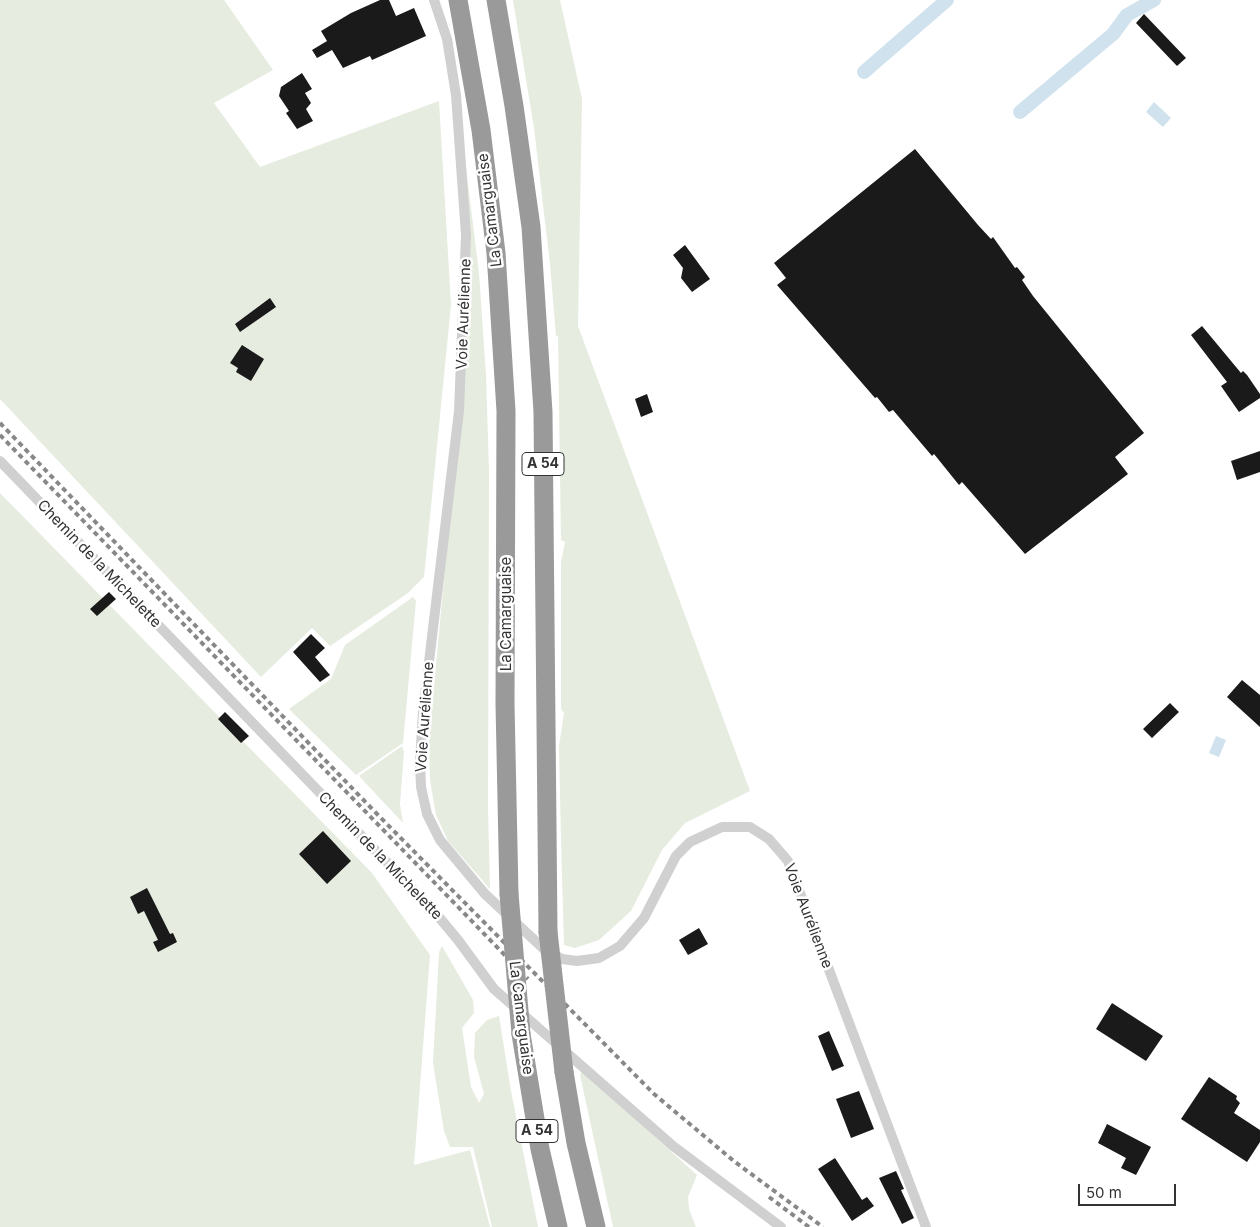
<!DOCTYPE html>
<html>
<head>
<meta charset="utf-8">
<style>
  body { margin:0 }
  #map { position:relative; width:1260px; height:1227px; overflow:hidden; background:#fff; font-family:Inter,sans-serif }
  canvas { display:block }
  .scale { position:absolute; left:1078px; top:1184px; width:98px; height:22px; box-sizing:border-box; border:2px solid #333; border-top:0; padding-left:6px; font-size:15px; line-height:18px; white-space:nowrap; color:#333; -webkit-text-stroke:4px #fff; paint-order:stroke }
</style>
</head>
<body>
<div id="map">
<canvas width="1260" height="1227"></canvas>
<div class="scale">50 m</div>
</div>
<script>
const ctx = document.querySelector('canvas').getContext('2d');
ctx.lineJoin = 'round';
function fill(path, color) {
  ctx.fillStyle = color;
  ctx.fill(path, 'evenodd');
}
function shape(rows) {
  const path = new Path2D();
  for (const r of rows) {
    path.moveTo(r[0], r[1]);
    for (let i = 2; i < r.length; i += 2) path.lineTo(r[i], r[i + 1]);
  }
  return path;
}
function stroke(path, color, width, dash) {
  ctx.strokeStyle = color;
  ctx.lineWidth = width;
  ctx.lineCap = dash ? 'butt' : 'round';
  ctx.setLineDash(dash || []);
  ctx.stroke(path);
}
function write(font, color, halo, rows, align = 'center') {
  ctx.font = font + ' Inter,sans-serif';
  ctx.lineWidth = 5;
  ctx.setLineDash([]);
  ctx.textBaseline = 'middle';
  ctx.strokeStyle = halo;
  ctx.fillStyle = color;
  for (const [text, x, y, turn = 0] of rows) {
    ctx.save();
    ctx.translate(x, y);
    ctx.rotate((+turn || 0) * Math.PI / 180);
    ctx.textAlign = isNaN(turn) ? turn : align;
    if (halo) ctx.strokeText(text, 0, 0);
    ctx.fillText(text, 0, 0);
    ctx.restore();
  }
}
const green = shape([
  [0,0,224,0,273,70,214,103,260,167,439,101,451,305,424,577,408,593,330,646,312,628,261,677,0,399],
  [513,0,560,0,582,99,578,326,750,791,685,823,662,850,631,911,599,940,575,948,564,945,561,839,559,746,564,713,561,709,561,562,565,542,561,540,558,336,556,336,550,264,534,128],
  [460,119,479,273,486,375,489,471,488,808,490,889,448,841,436,815,430,780,429,740,466,343],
  [0,493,372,873,430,955,414,1165,470,1150,490,1227,0,1227],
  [413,597,416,601,403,743,356,775,289,709,331,679,345,645],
  [402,746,404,752,400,804,403,823,359,776],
  [442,946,473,1000,474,1013,462,1028,471,1087,479,1103,484,1094,474,1057,475,1033,487,1020,499,1016,511,1091,538,1227,492,1227,473,1147,450,1147,444,1131,433,1063,439,952],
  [582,1071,697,1175,688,1197,689,1209,696,1227,613,1227,580,1075]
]);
const water = shape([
  [1154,102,1171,118,1163,127,1146,112],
  [1216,736,1226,740,1219,757,1209,753]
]);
const canal = shape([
  [864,72,947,0],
  [1020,112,1113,34,1127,15,1154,0]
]);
const building = shape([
  [380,0,389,0,396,16,414,8,426,36,372,60,370,56,343,68,332,50,317,58,312,50,327,41,321,31,351,13],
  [1144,14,1186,58,1177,66,1136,23],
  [302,73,312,89,305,93,311,103,306,109,313,121,297,129,286,113,289,111,279,96,281,87],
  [915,149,978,225,991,239,993,237,1015,268,1017,267,1025,277,1022,280,1033,296,1144,433,1115,457,1128,474,1025,554,962,482,959,485,934,454,932,456,893,410,889,412,877,397,875,398,777,285,786,278,774,263],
  [685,245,710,279,692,292,681,278,683,268,673,255],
  [270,298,276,307,240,332,235,324],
  [1202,326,1241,373,1243,371,1247,375,1260,394,1260,398,1239,412,1221,386,1227,382,1191,335],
  [242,345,264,359,251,381,236,372,238,368,230,363],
  [647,394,653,412,641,417,635,399],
  [1260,451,1260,472,1237,480,1231,461],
  [109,592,116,599,97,616,90,609],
  [311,634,325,648,315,657,330,675,320,682,293,652],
  [1242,680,1260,695,1260,727,1227,697],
  [1170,703,1179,712,1152,738,1143,729],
  [225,712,249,736,241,743,218,719],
  [323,831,351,861,327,884,299,854],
  [147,888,170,934,173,933,177,942,158,952,153,942,158,940,144,911,138,914,130,897],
  [699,928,708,944,688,955,679,940],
  [1112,1003,1163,1036,1146,1061,1096,1029],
  [829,1031,844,1066,832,1071,818,1036],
  [1209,1077,1237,1096,1236,1099,1240,1103,1234,1113,1260,1130,1260,1142,1247,1162,1181,1119],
  [859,1091,874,1129,851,1138,836,1099],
  [1107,1124,1151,1147,1136,1175,1121,1168,1126,1158,1098,1143],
  [835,1158,862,1200,867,1197,874,1206,852,1221,818,1169],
  [896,1171,904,1189,901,1190,914,1218,902,1224,879,1178]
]);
const minor = shape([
  [434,0,447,39,456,95,466,235,459,411,423,712,420,762,421,787,427,814,440,840,485,894,545,950,562,959,577,961,599,958,620,946,644,918,676,856,690,842,722,827,750,827,769,839,788,861,926,1227],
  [0,461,433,910,458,940,494,989,673,1146,781,1227]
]);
const motorway = shape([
  [458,0,481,130,496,253,506,411,505,704,509,894],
  [496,0,514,106,531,227,543,412,548,932],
  [521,1034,540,1149,558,1227],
  [564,1072,576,1143,596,1227]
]);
const rail = shape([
  [0,423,378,815,654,1094,735,1162,823,1227],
  [0,435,528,979],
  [769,1197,809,1227]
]);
const motorwayBridge = shape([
  [509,894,521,1034],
  [548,932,564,1072]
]);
const shields = [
  [543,464,42],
  [537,1131,42]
];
const shieldNames = [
  ["A 54",543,464],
  ["A 54",537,1131]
];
const streetNames = [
  ["La Camarguaise",490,210,-97],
  ["Voie Aurélienne",464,314,-88],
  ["Chemin de la Michelette",99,564,46],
  ["La Camarguaise",506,614,-90],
  ["Voie Aurélienne",425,717,-86],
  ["Chemin de la Michelette",380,856,46],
  ["Voie Aurélienne",808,916,69],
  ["La Camarguaise",521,1018,83]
];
fill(green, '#e6ecdf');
fill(water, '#cfe2ee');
stroke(canal, '#cfe2ee', 14);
fill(building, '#1a1a1a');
stroke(minor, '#d0d0d0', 10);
stroke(motorway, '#9a9a9a', 19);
stroke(rail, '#888', 4, [5, 4]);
stroke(motorwayBridge, '#9a9a9a', 19);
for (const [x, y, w] of shields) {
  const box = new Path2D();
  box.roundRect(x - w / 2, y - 11.5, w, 23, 4);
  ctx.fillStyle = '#fff';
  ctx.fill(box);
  stroke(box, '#333', 1);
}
write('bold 14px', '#333', null, shieldNames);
write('15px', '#333', '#fff', streetNames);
</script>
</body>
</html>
